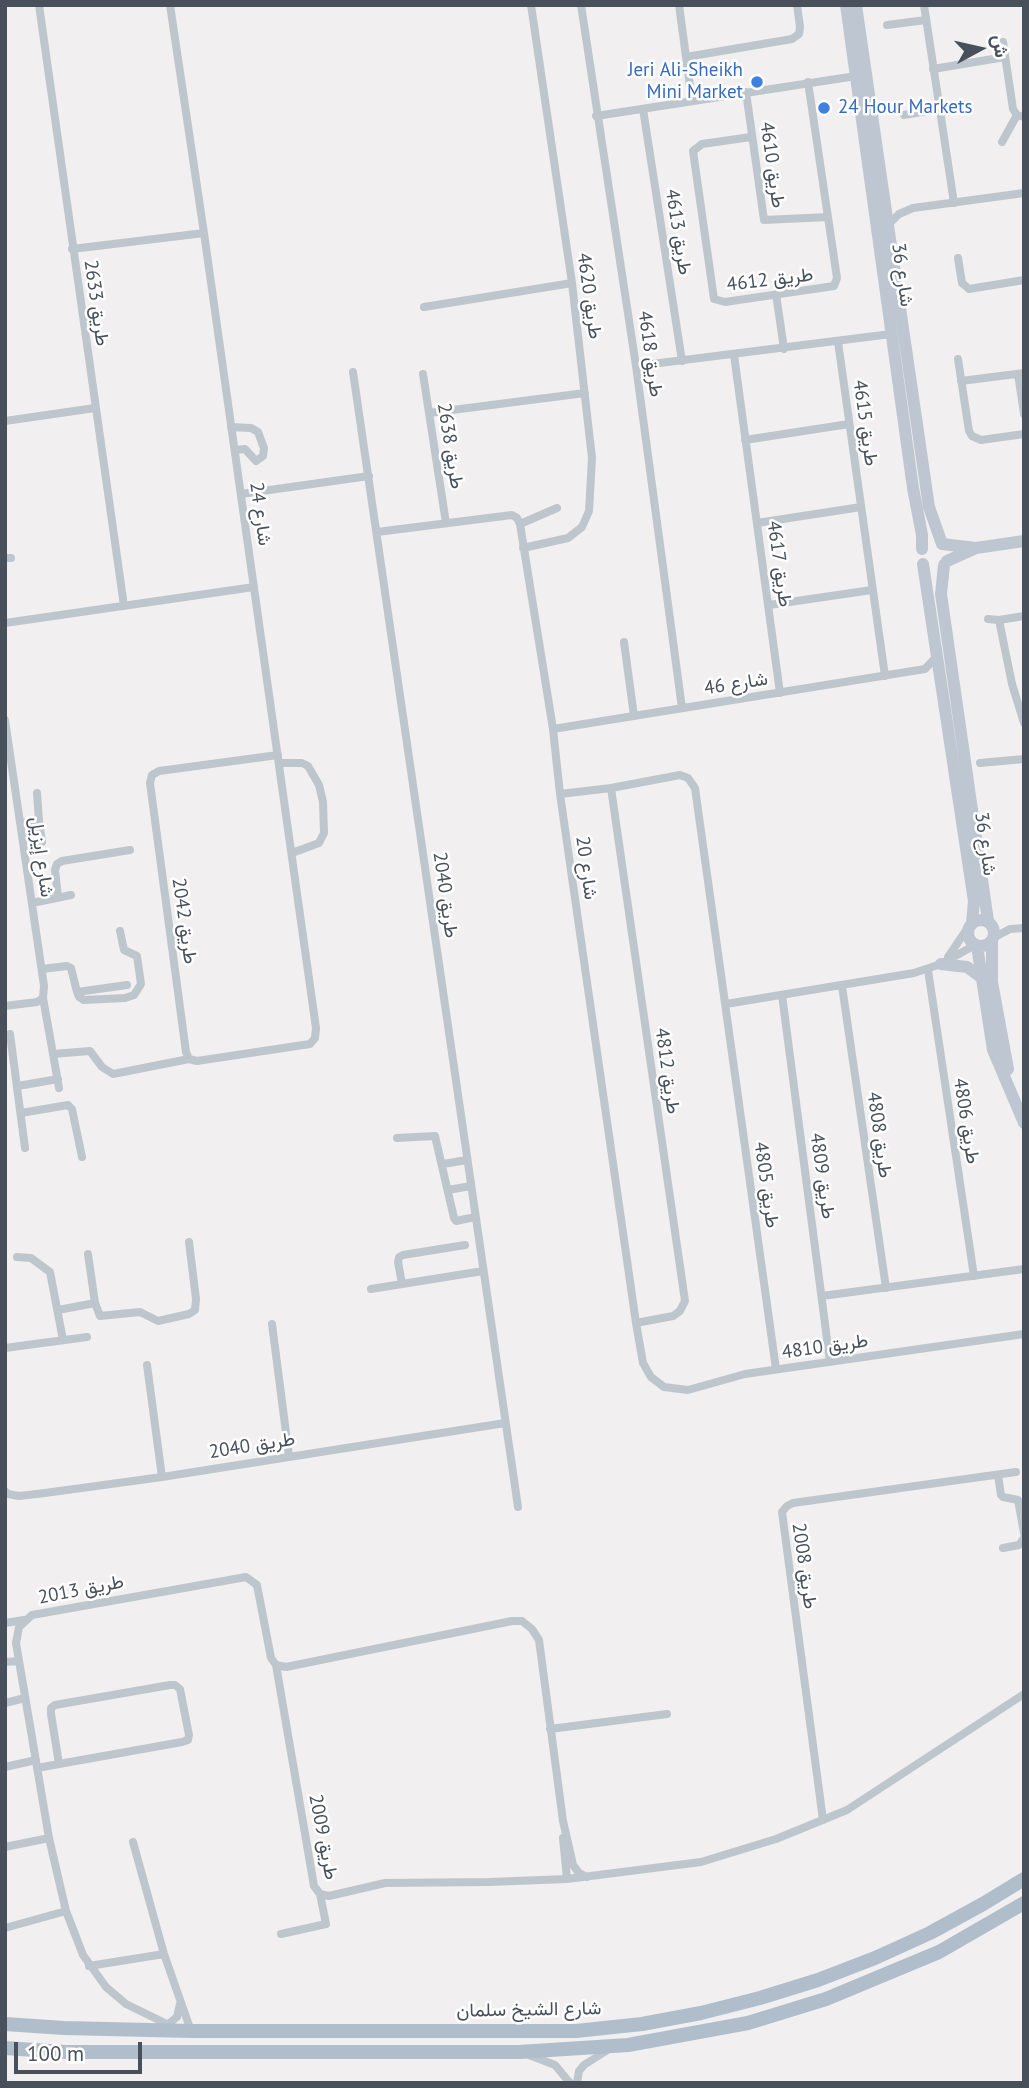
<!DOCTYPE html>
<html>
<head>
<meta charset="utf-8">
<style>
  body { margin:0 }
  #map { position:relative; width:1029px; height:2088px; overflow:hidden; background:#f1efef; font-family:"PT Sans",Vazirmatn,sans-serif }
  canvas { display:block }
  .frame { position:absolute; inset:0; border:7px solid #48515b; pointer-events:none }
  .north { position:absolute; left:945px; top:14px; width:70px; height:70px; -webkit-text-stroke:5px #fff; paint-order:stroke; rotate:82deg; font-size:19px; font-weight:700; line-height:28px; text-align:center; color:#48515b }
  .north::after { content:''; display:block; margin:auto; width:24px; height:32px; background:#48515b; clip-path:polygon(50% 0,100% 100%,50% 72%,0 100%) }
  .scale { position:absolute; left:14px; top:2042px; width:128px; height:32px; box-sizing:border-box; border:4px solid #48515b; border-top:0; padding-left:9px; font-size:21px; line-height:24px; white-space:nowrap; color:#48515b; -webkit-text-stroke:5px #fff; paint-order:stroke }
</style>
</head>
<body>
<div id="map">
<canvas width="1029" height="2088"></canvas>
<div class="frame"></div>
<div class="north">ش</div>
<div class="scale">100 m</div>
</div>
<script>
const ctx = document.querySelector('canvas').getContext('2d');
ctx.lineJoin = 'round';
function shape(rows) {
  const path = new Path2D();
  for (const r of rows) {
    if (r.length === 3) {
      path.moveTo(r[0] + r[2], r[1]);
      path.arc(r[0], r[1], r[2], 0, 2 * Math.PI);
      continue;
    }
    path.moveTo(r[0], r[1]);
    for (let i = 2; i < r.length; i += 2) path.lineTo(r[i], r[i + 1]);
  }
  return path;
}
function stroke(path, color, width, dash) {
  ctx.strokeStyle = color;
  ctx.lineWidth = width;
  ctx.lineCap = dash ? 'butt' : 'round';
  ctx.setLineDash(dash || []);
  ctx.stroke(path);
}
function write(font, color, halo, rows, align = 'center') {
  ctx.font = font + ' "PT Sans",Vazirmatn,sans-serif';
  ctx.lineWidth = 5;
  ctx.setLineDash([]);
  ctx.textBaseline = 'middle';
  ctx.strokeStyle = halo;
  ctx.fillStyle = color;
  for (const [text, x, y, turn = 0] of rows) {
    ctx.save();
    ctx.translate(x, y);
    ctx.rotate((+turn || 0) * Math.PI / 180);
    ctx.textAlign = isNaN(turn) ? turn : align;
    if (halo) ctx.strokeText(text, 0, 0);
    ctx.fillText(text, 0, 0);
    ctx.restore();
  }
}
const street = shape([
  [39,5,124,606],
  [170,5,204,233,316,1028,315,1038,310,1044,197,1061,189,1059,186,1052,150,783,152,775,159,771,278,755],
  [581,5,636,366,682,708],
  [679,5,692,101],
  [924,5,954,203],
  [887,25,926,20],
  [1003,42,1013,109,1017,115,1024,117],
  [686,57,792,39,799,34,800,27,797,5],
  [933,69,1005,57],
  [746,92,764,220,828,217],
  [643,109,682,361],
  [904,115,939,109],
  [596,116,856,76],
  [751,137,702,144,693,151,714,299,725,302,834,286,837,278,808,82],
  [1002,142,1017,115],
  [888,225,899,214,913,208,1024,193],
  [72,249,204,233],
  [958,258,962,283,969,289,1024,280],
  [776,294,784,349],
  [424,307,572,283],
  [838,342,885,676],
  [734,355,780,693],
  [958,359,969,431,972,436,981,440,1024,434],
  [636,366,891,334],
  [353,372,518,1507],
  [423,374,446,523],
  [1018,374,1024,414],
  [961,381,1024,373],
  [429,413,585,393],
  [5,421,95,408],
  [231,427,251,428,258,432,264,448,263,456,256,461,245,449,235,450],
  [745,440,849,424],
  [241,494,369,476],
  [757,523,861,507],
  [520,524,557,508],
  [377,532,512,515,517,518,520,524,553,729,560,794,636,1323,643,1363,651,1377,664,1387,688,1390,745,1374,1024,1334],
  [523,548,568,538,582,527,589,511,592,458,572,283,531,5],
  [5,558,11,558],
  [769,605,872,590],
  [988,619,999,620,1024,616],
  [999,620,1012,684,1024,723],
  [5,623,254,587],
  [624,642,634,716],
  [5,720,44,986,43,998,53,1054,90,1051,102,1067,113,1074,189,1059],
  [553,729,925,669,938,655],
  [279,763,302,763,308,766,319,785,323,802,324,833,319,843,292,853],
  [980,763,1024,759],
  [611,788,685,1301,680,1311,673,1316,636,1323],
  [560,794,611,788,680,775,688,778,695,788,776,1369],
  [39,821,42,842],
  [20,823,39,821,37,793],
  [58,897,55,870,57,864,62,861,130,850],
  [32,903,71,895],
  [993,938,1010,929,1024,928],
  [948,957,967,929],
  [42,969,67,966,71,968,77,992,79,997,84,1000,125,998,134,995,141,984,137,956,124,950,120,931],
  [928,970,974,1276],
  [842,986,886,1288],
  [77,992,127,985],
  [782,995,830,1362],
  [726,1004,914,973,941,964,975,945],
  [5,1006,37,1002,43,998],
  [10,1034,25,1148],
  [53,1054,59,1088],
  [18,1086,58,1079],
  [21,1113,68,1105,72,1109,82,1157],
  [397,1138,435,1136,454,1218,456,1221,475,1217],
  [443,1164,467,1160],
  [448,1190,471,1186],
  [88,1254,95,1303,100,1316,140,1312,158,1321,189,1314,195,1310,196,1299,189,1242],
  [17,1257,31,1258,50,1272,63,1340],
  [402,1284,398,1262,399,1257,403,1255,465,1245],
  [371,1289,483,1271],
  [822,1296,1024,1269],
  [58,1310,95,1303],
  [272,1324,289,1456],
  [5,1348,87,1337],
  [147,1365,162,1477],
  [998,1475,1001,1495,1003,1497,1018,1500,1024,1533],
  [5,1491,8,1494,19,1496,45,1493,162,1477,505,1423],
  [1003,1548,1019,1545,1024,1538],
  [5,1623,24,1620],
  [5,1662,19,1661],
  [276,1665,314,1886,320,1894,329,1896,385,1883,489,1882,567,1879,701,1862,776,1839,847,1810,1024,1694],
  [5,1703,25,1698],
  [550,1729,667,1714],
  [5,1767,36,1760],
  [37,1768,59,1764,182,1742,188,1740,189,1735,180,1689,175,1685,170,1685,55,1705,51,1708,51,1714,59,1764],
  [823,1820,782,1512,787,1506,793,1503,1016,1472],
  [563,1838,567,1879],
  [133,1842,164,1954,191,2031],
  [5,1847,49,1838],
  [5,1928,66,1911],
  [281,1934,326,1924,320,1894],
  [89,1966,164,1954],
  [167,2025,177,2017,180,2004],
  [171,2026,126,2004,106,1987,83,1955,66,1911,49,1838,16,1643,19,1627,32,1615,246,1577,257,1585,271,1658,276,1665,286,1667,512,1621,522,1621,532,1629,539,1640,563,1821,573,1865,579,1873,587,1877],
  [529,2055,555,2065,570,2083],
  [577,2083,579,2071,584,2065,606,2051]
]);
const secondary = shape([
  [846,5,913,488,922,535,922,549],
  [856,5,929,507,942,544,976,548],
  [947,561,976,548,1024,541],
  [923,564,974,901,972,923],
  [944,565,941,594,988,921],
  [981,933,13],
  [992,941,992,982,1008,1069],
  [977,946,993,1050,1024,1123],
  [941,964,967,967,982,978]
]);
const primary = shape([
  [5,2024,64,2028,191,2031,576,2031,642,2024,701,2013,760,1998,818,1980,875,1958,930,1933,983,1904,1024,1879],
  [5,2048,64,2052,519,2052,628,2045,748,2023,826,1999,939,1952,1024,1903]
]);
const markers = [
  [757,82,7,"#3f7fe0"],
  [824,108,7,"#3f7fe0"]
];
const shopNames = [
  ["Jeri Ali-Sheikh",743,71],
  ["Mini Market",743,93],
  ["24 Hour Markets",838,108,"left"]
];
const streetNames = [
  ["طريق 4610",772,165,82],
  ["طريق 4613",678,232,81],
  ["شارع 36",902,275,82],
  ["طريق 4612",770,280,-7],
  ["طريق 4620",589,296,82],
  ["طريق 2633",96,303,82],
  ["طريق 4618",650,354,82],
  ["طريق 4615",865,423,82],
  ["طريق 2638",450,446,81],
  ["شارع 24",260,514,82],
  ["طريق 4617",779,564,82],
  ["شارع 46",736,684,-9],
  ["شارع 36",985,844,82],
  ["شارع إيزيل",41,857,82],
  ["شارع 20",586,868,82],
  ["طريق 2040",445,895,82],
  ["طريق 2042",184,921,82],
  ["طريق 4812",667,1071,82],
  ["طريق 4806",966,1121,81],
  ["طريق 4808",879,1135,82],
  ["طريق 4809",822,1176,82],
  ["طريق 4805",766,1185,82],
  ["طريق 4810",825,1347,-8],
  ["طريق 2040",252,1446,-9],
  ["طريق 2008",804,1566,82],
  ["طريق 2013",81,1590,-11],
  ["طريق 2009",323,1837,79],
  ["شارع الشيخ سلمان",529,2010,-1]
];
stroke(street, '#bec6cd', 8);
stroke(secondary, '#bec7d1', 12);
stroke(primary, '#b0bdcb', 14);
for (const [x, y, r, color] of markers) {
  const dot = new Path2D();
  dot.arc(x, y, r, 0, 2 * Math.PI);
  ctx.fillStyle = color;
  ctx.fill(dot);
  stroke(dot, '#fff', 2.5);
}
write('19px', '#366cbe', '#fff', shopNames, 'right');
write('19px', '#48515b', '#fff', streetNames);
</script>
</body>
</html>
